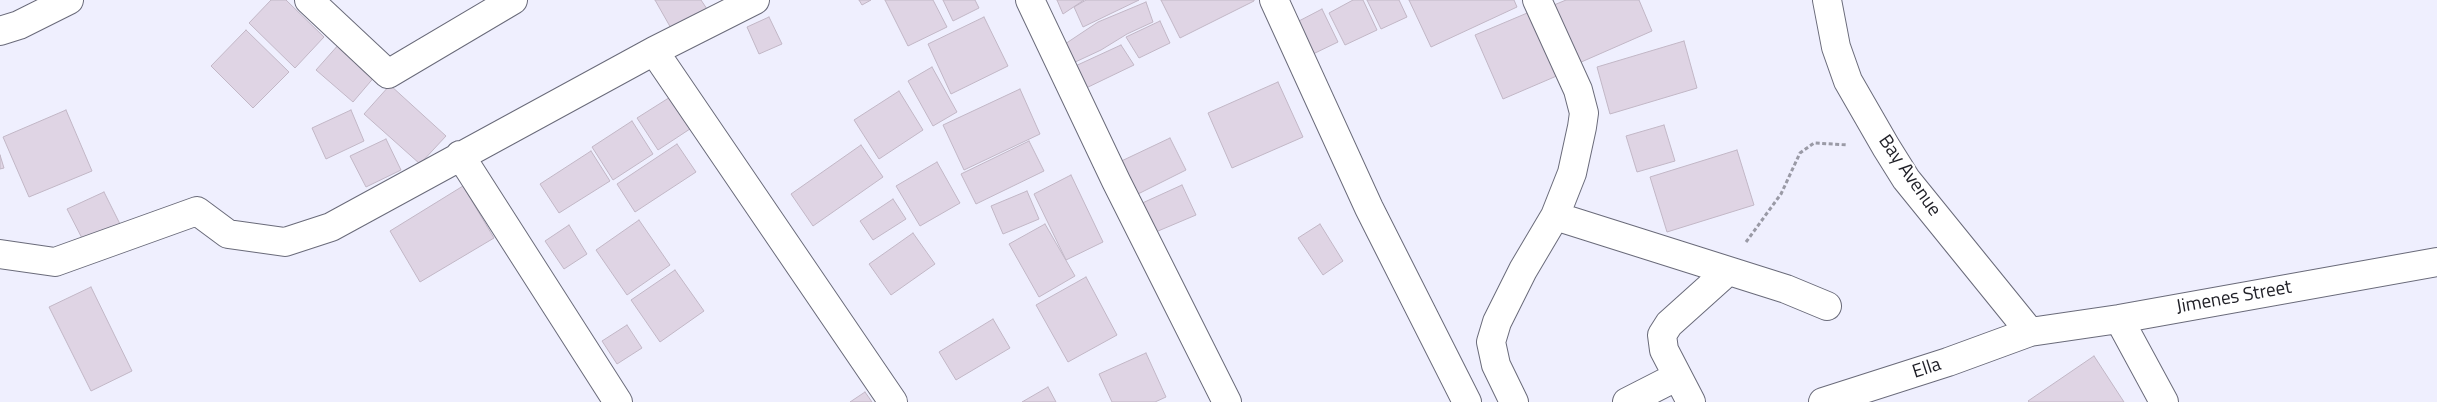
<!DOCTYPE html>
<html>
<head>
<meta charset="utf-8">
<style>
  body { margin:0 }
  canvas { display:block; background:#efeffe }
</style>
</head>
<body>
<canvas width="2437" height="402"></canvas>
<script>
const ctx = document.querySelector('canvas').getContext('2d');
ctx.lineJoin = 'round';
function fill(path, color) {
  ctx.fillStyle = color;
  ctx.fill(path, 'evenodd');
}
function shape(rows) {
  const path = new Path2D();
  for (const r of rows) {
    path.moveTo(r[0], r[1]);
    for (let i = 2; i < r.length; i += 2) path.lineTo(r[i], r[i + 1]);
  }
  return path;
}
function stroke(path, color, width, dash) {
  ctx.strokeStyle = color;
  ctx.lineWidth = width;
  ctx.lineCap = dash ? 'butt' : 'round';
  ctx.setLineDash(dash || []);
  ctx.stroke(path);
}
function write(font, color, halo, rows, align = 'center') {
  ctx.font = font + ' "Titillium Web",sans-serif';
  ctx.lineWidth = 4.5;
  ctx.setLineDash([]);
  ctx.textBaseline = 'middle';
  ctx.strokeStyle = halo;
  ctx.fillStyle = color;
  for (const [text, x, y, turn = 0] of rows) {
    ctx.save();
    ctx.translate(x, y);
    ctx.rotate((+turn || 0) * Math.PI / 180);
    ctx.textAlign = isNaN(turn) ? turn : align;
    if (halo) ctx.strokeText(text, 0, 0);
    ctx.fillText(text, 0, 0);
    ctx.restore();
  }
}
const building = shape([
  [271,0,286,0,324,37,295,68,249,23,271,0],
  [655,0,701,0,707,9,672,30,655,0],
  [859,0,871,0,862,5,859,0],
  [885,0,933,0,947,27,908,46,885,0],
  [943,0,975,0,979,8,953,21,943,0],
  [1057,0,1084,0,1063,14,1057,0],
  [1086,0,1139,0,1083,27,1074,7,1086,0],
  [1161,0,1254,0,1254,1,1180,38,1161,0],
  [1353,0,1363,0,1377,30,1345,45,1329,13,1353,0],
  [1367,0,1399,0,1407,17,1381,29,1367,0],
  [1409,0,1514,0,1517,7,1431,47,1409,0],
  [1566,0,1639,0,1652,31,1579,63,1554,5,1566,0],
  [1146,2,1153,22,1127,34,1101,50,1071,64,1059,48,1098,22,1146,2],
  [1322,9,1338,42,1313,54,1297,22,1322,9],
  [1532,11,1559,75,1503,99,1475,35,1532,11],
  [769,17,782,44,759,54,747,27,769,17],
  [984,17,1008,66,951,94,928,44,984,17],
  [1160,21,1170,43,1139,58,1126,37,1160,21],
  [246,30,289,72,253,108,211,66,246,30],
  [1684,41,1697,88,1610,114,1597,67,1684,41],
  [340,43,376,75,353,102,316,70,340,43],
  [1121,45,1134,65,1082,90,1071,68,1121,45],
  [932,67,957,112,933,126,908,81,932,67],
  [1278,82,1303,137,1232,168,1208,113,1278,82],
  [390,85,446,136,420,164,364,114,390,85],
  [1020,89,1040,134,964,170,943,125,1020,89],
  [899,91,923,130,879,159,854,120,899,91],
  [675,94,696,125,658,150,637,118,675,94],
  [66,110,92,171,29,197,3,137,66,110],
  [351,110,364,141,326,159,312,128,351,110],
  [632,121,653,154,613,180,592,147,632,121],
  [1664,125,1675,161,1637,172,1626,136,1664,125],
  [1170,138,1186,170,1128,199,1113,165,1170,138],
  [386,139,401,170,366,187,350,156,386,139],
  [1029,141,1044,171,976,204,961,174,1029,141],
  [677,144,696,172,635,212,617,184,677,144],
  [861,145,883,177,813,226,791,194,861,145],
  [1737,150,1754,205,1667,232,1650,177,1737,150],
  [591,151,610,181,559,213,540,184,591,151],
  [0,155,4,168,0,169,0,155],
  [937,162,960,203,920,226,896,186,937,162],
  [1071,175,1103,242,1066,260,1034,194,1071,175],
  [1182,185,1196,215,1151,234,1138,205,1182,185],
  [463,186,494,238,420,282,390,231,463,186],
  [1027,191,1039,219,1003,234,991,206,1027,191],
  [104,192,121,226,85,244,67,209,104,192],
  [893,199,906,219,873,240,860,221,893,199],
  [639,220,670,265,627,295,596,250,639,220],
  [1045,224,1075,276,1039,297,1009,244,1045,224],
  [1320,224,1343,261,1323,275,1298,238,1320,224],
  [569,225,587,254,564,269,545,241,569,225],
  [913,233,935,264,891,295,869,264,913,233],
  [675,270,704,311,660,342,631,300,675,270],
  [1086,277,1117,335,1068,362,1036,305,1086,277],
  [91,287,132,371,91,391,49,307,91,287],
  [993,319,1010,348,956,380,939,352,993,319],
  [627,325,642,348,617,364,602,341,627,325],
  [1146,353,1166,397,1155,402,1112,402,1099,374,1146,353],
  [2094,356,2124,402,2029,402,2028,401,2094,356],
  [1048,387,1056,402,1022,402,1048,387],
  [865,392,872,402,850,402,865,392]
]);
const path = shape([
  [1746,242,1781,194,1800,153,1814,143,1848,145]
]);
const minor = shape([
  [309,0,388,74,513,0],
  [1030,0,1116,181,1227,402],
  [1274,0,1369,208,1467,402],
  [1827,0,1836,47,1848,81,1886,147,1906,179,2030,332],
  [0,31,19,25,69,0],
  [654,51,893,402],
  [460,155,618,402],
  [1555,216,1786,289,1827,306],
  [0,254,55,262,197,211,228,234,285,242,331,227,654,51,755,0],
  [2119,319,2164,402],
  [1514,402,1496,365,1491,342,1497,322,1523,270,1555,216,1572,173,1582,127,1584,113,1578,90,1537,0],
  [1627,402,1676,377],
  [1691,402,1664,350,1662,335,1669,324,1728,271],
  [1823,402,1948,362,2030,332,2119,319,2437,262]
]);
const streetNames = [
  ["Bay Avenue",1909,176,55],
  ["Jimenes Street",2234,298,-10],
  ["Ella",1927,369,-18]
];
fill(building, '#dfd4e4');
stroke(building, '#c2b7c6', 1);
stroke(minor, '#6a6b7a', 30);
stroke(path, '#9a9aa6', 3, [4, 2.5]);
stroke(minor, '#fff', 28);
write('19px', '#1f1f26', '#fff', streetNames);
</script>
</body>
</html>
